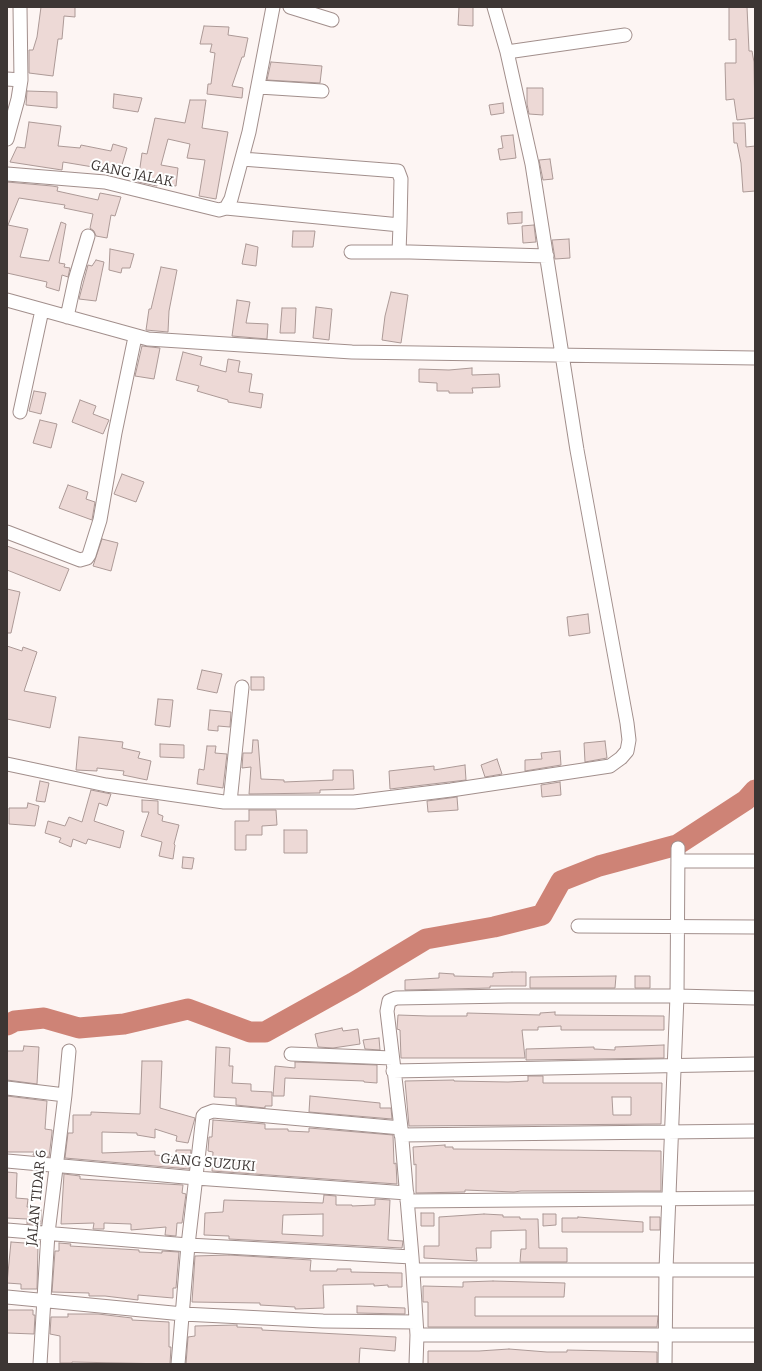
<!DOCTYPE html>
<html>
<head>
<meta charset="utf-8">
<style>
  body { margin:0 }
  #map { position:relative; width:762px; height:1371px; overflow:hidden; background:#fdf5f3; font-family:Bitter,serif }
  canvas { display:block }
  .frame { position:absolute; inset:0; border:8px solid #3d3634; pointer-events:none }
</style>
</head>
<body>
<div id="map">
<canvas width="762" height="1371"></canvas>
<div class="frame"></div>
</div>
<script>
const ctx = document.querySelector('canvas').getContext('2d');
ctx.lineJoin = 'round';
function shape(rows) {
  const path = new Path2D();
  for (const r of rows) {
    path.moveTo(r[0], r[1]);
    for (let i = 2; i < r.length; i += 2) path.lineTo(r[i], r[i + 1]);
  }
  return path;
}
function stroke(path, color, width, dash) {
  ctx.strokeStyle = color;
  ctx.lineWidth = width;
  ctx.lineCap = dash ? 'butt' : 'round';
  ctx.setLineDash(dash || []);
  ctx.stroke(path);
}
function fill(path, color) {
  ctx.fillStyle = color;
  ctx.fill(path, 'evenodd');
}
function write(font, color, halo, rows, align = 'center') {
  ctx.font = font + ' Bitter,serif';
  ctx.lineWidth = 4;
  ctx.setLineDash([]);
  ctx.textBaseline = 'middle';
  ctx.strokeStyle = halo;
  ctx.fillStyle = color;
  for (const [text, x, y, turn = 0] of rows) {
    ctx.save();
    ctx.translate(x, y);
    ctx.rotate((+turn || 0) * Math.PI / 180);
    ctx.textAlign = isNaN(turn) ? turn : align;
    if (halo) ctx.strokeText(text, 0, 0);
    ctx.fillText(text, 0, 0);
    ctx.restore();
  }
}
const river = shape([
  [7,1025,15,1021,44,1018,79,1028,124,1024,188,1009,250,1032,265,1032,353,983,426,939,494,927,542,915,561,881,599,866,677,845,746,800,755,790]
]);
const building = shape([
  [41,7,75,7,75,17,64,16,62,39,58,39,53,76,29,73,29,50,33,50,37,37,41,7],
  [459,7,473,7,473,26,458,25,459,7],
  [729,7,747,7,749,51,752,51,754,62,755,118,737,120,734,99,726,100,725,63,736,63,736,39,729,40,729,7],
  [204,26,229,27,228,35,248,38,244,57,242,57,232,86,243,88,242,98,207,94,208,84,211,84,215,53,210,52,212,44,200,44,204,26],
  [271,62,322,66,320,83,267,80,271,62],
  [527,88,543,88,543,115,529,114,527,104,527,88],
  [27,91,57,92,57,108,26,105,27,91],
  [114,94,142,98,138,112,113,108,114,94],
  [190,100,206,100,202,128,228,132,216,199,199,196,205,160,187,158,190,144,168,139,161,165,178,168,176,186,157,183,157,186,138,182,142,153,147,154,155,118,185,123,190,100],
  [503,103,504,113,491,115,489,105,503,103],
  [29,122,61,126,58,146,80,148,81,145,111,151,113,144,127,148,119,175,104,171,105,169,63,162,62,170,10,162,17,147,25,148,29,122],
  [733,123,745,123,746,147,755,146,755,191,743,192,741,163,737,143,734,143,733,123],
  [513,135,516,158,500,160,498,149,503,148,501,136,513,135],
  [550,159,553,179,543,180,539,160,550,159],
  [7,182,52,186,58,187,57,191,98,200,100,193,121,197,115,216,111,215,107,238,96,236,94,231,90,228,93,214,64,208,65,205,19,198,8,225,28,229,20,257,49,261,61,222,66,224,59,263,65,264,64,267,70,268,68,277,62,275,59,291,46,287,47,282,7,273,7,182],
  [522,212,522,223,508,224,507,213,522,212],
  [534,225,536,242,523,243,522,226,534,225],
  [293,231,315,231,313,247,292,247,293,231],
  [569,239,570,258,555,259,552,240,569,239],
  [246,244,258,247,256,266,242,264,246,244],
  [110,249,134,254,130,268,122,268,121,273,109,270,110,249],
  [96,260,104,262,96,301,79,299,88,265,92,266,96,260],
  [161,267,177,270,169,311,168,332,146,330,149,309,151,309,161,267],
  [391,292,408,295,401,343,382,340,385,316,391,292],
  [237,300,250,302,246,323,268,324,267,339,232,336,237,300],
  [316,307,332,309,329,340,313,338,316,307],
  [282,308,296,308,295,333,280,333,282,308],
  [142,346,160,348,154,379,135,376,142,346],
  [183,352,202,357,200,365,226,372,228,359,240,361,238,372,252,374,249,392,263,394,261,408,228,402,228,400,197,391,199,386,176,380,183,352],
  [472,368,472,375,499,374,500,387,472,388,473,393,449,393,449,391,437,391,437,383,419,382,419,369,449,370,472,368],
  [34,391,46,393,41,414,29,411,34,391],
  [80,400,96,406,93,414,109,420,103,434,72,422,80,400],
  [40,420,57,424,51,448,33,443,40,420],
  [122,474,144,482,136,502,114,494,122,474],
  [68,485,88,492,86,499,95,502,92,520,59,508,68,485],
  [102,539,118,543,111,571,93,566,102,539],
  [7,546,69,569,60,591,7,570,7,546],
  [7,589,20,592,11,633,7,633,7,589],
  [588,614,590,633,569,636,567,617,588,614],
  [7,646,22,651,23,647,37,652,24,691,56,697,50,728,7,719,7,646],
  [202,670,222,674,217,693,197,689,202,670],
  [251,677,264,677,264,690,251,690,251,677],
  [158,699,173,700,170,727,155,725,158,699],
  [210,710,231,712,230,727,218,726,218,731,208,730,210,710],
  [79,737,123,742,122,748,140,752,138,758,151,761,147,780,123,775,124,771,97,768,97,771,76,770,79,737],
  [253,740,258,740,261,779,284,780,284,782,333,780,333,770,353,770,354,789,320,790,320,793,249,794,251,767,242,768,243,753,252,753,253,740],
  [605,741,607,758,585,762,584,743,605,741],
  [160,744,184,745,184,758,160,757,160,744],
  [207,746,216,746,215,753,227,754,223,788,197,784,199,769,204,770,207,746],
  [560,751,561,765,525,771,525,760,542,759,541,753,560,751],
  [497,759,502,774,485,777,481,765,497,759],
  [465,765,466,780,390,789,389,771,434,766,434,770,465,765],
  [40,781,49,783,45,802,36,801,40,781],
  [560,782,561,795,542,797,541,785,560,782],
  [91,790,111,794,107,806,99,803,94,821,124,831,120,848,88,839,86,844,73,839,71,847,59,842,61,838,45,833,48,821,65,826,69,817,82,822,91,790],
  [457,797,458,810,428,812,427,801,457,797],
  [142,800,158,801,158,814,163,816,162,821,179,825,174,844,175,845,173,859,159,856,162,842,141,836,149,812,142,812,142,800],
  [28,803,39,806,35,826,9,824,9,808,27,808,28,803],
  [249,810,276,810,277,825,262,826,262,835,246,835,246,850,235,850,235,821,249,821,249,810],
  [284,830,307,830,307,853,284,853,284,830],
  [183,857,194,858,192,869,182,868,183,857],
  [512,972,526,972,526,986,490,986,490,988,405,990,405,980,439,978,439,973,454,974,454,976,493,977,493,973,512,972],
  [616,976,615,988,530,988,530,977,616,976],
  [635,976,650,976,650,988,635,988,635,976],
  [555,1012,555,1015,664,1016,664,1030,561,1030,561,1026,538,1027,538,1030,522,1030,525,1058,401,1058,400,1030,397,1029,398,1015,428,1016,467,1016,467,1013,540,1015,540,1013,555,1012],
  [342,1028,343,1031,358,1029,360,1044,333,1048,318,1047,315,1034,342,1028],
  [379,1038,380,1050,365,1049,363,1040,379,1038],
  [664,1045,664,1058,526,1060,526,1049,594,1047,594,1049,615,1050,615,1047,664,1045],
  [24,1046,39,1047,37,1084,7,1080,7,1051,23,1051,24,1046],
  [216,1047,230,1048,229,1066,233,1066,232,1083,251,1084,251,1091,272,1092,272,1106,265,1106,265,1108,236,1105,236,1098,214,1097,216,1047],
  [142,1061,162,1061,160,1108,195,1118,188,1143,176,1141,177,1136,155,1129,155,1138,137,1135,137,1133,102,1132,102,1153,155,1151,155,1155,176,1157,176,1150,191,1150,189,1169,65,1158,68,1133,73,1133,73,1115,91,1115,91,1112,140,1114,142,1061],
  [295,1062,377,1065,377,1083,364,1082,364,1081,285,1078,284,1096,273,1096,275,1066,295,1068,295,1062],
  [528,1076,543,1076,543,1083,662,1083,661,1124,409,1126,405,1081,454,1080,454,1081,508,1082,528,1081,528,1076],
  [612,1097,631,1097,631,1115,613,1115,612,1097],
  [7,1096,47,1101,45,1129,52,1130,52,1133,49,1157,33,1155,34,1152,7,1152,7,1096],
  [310,1096,380,1103,380,1108,391,1108,392,1119,309,1112,310,1096],
  [213,1120,265,1124,265,1129,288,1129,288,1131,309,1132,309,1128,393,1135,394,1164,396,1163,397,1184,212,1171,213,1152,208,1151,209,1137,212,1137,213,1120],
  [445,1145,445,1147,453,1147,453,1149,661,1151,661,1191,521,1191,514,1192,465,1190,465,1192,416,1193,416,1164,414,1165,413,1147,445,1145],
  [7,1172,17,1173,16,1198,28,1199,27,1207,41,1207,41,1224,27,1224,27,1219,7,1218,7,1172],
  [64,1174,80,1176,80,1179,183,1185,182,1193,186,1194,182,1223,177,1223,176,1236,165,1235,166,1227,131,1230,131,1224,104,1223,104,1229,93,1229,94,1223,61,1224,64,1174],
  [324,1195,336,1196,336,1205,352,1205,352,1206,375,1205,375,1199,390,1200,388,1240,403,1241,402,1248,229,1239,229,1236,204,1235,205,1213,223,1212,224,1200,323,1203,324,1195],
  [323,1214,323,1236,282,1234,283,1215,323,1214],
  [421,1213,434,1213,434,1226,421,1226,421,1213],
  [484,1214,503,1215,503,1217,520,1217,520,1219,538,1219,539,1248,567,1248,567,1262,520,1262,521,1249,526,1249,526,1230,491,1231,491,1248,476,1248,477,1261,424,1258,424,1246,439,1246,439,1217,484,1214],
  [543,1214,556,1214,556,1225,543,1226,543,1214],
  [578,1217,643,1222,643,1232,562,1232,562,1218,578,1218,578,1217],
  [650,1217,660,1217,660,1230,650,1230,650,1217],
  [11,1242,38,1244,37,1289,21,1289,21,1284,7,1283,11,1242],
  [59,1243,71,1244,70,1246,139,1250,139,1252,162,1253,162,1251,179,1252,176,1288,173,1288,173,1298,138,1295,138,1300,105,1296,89,1296,89,1293,52,1292,55,1251,59,1251,59,1243],
  [229,1255,311,1260,310,1271,337,1271,337,1269,351,1269,351,1272,402,1273,402,1287,388,1287,388,1285,374,1286,374,1284,323,1285,324,1308,295,1309,295,1307,260,1305,260,1303,192,1302,195,1256,229,1255],
  [493,1281,565,1283,564,1297,475,1297,475,1316,658,1316,657,1327,428,1327,428,1302,423,1302,423,1286,463,1287,463,1282,493,1281],
  [357,1306,405,1308,405,1314,357,1313,357,1306],
  [7,1310,33,1310,33,1315,35,1315,34,1334,7,1333,7,1310],
  [68,1314,98,1314,132,1318,132,1320,169,1322,169,1347,171,1347,170,1364,72,1362,72,1363,60,1363,60,1336,50,1334,51,1317,68,1317,68,1314],
  [237,1325,237,1327,262,1328,262,1330,396,1337,395,1351,360,1348,359,1364,186,1364,188,1337,195,1336,195,1326,237,1325],
  [509,1349,547,1352,567,1352,567,1350,657,1352,657,1364,428,1364,428,1351,479,1351,509,1349]
]);
const minor = shape([
  [290,7,332,20],
  [507,52,625,35],
  [7,79,21,80],
  [259,87,322,91],
  [7,139,18,99,21,80,20,7],
  [242,159,398,171,401,179,400,225],
  [7,174,105,182,219,210,226,208,400,225,399,252],
  [226,208,231,199,249,132,273,7],
  [351,252,410,252,547,256],
  [7,300,148,339,352,352,755,358],
  [67,317,75,280,88,236],
  [20,412,42,310],
  [7,532,80,560,87,558,89,555,100,520,115,433,135,337],
  [7,764,106,785,224,802,354,802,451,790,610,766,621,758,627,751,629,740,627,723,577,450,532,164,507,52,494,7],
  [230,802,242,687],
  [678,861,755,861],
  [578,926,755,927],
  [291,1054,392,1058],
  [393,1071,755,1064],
  [7,1088,65,1095,48,1233,40,1364],
  [65,1095,69,1051],
  [401,1135,755,1131],
  [7,1161,196,1178,407,1193],
  [407,1201,755,1198],
  [7,1230,188,1245,412,1257],
  [413,1270,755,1270],
  [7,1297,183,1314,323,1321,416,1322],
  [417,1335,755,1335],
  [178,1364,188,1245,203,1116,205,1114,213,1111,401,1128],
  [416,1364,417,1335,412,1257,401,1128,387,1011,389,1001,396,998,508,996,677,996,755,998],
  [665,1364,666,1269,677,996,678,848]
]);
const streetNames = [
  ["GANG JALAK",132,174,12],
  ["GANG SUZUKI",208,1163,5],
  ["JALAN TIDAR 6",37,1198,-84]
];
stroke(river, '#ce8376', 21);
fill(building, '#edd9d6');
stroke(building, '#ac9996', 1);
stroke(minor, '#a28f8c', 15);
stroke(minor, '#fff', 13);
write('14px', '#3d3634', '#fff', streetNames);
</script>
</body>
</html>
